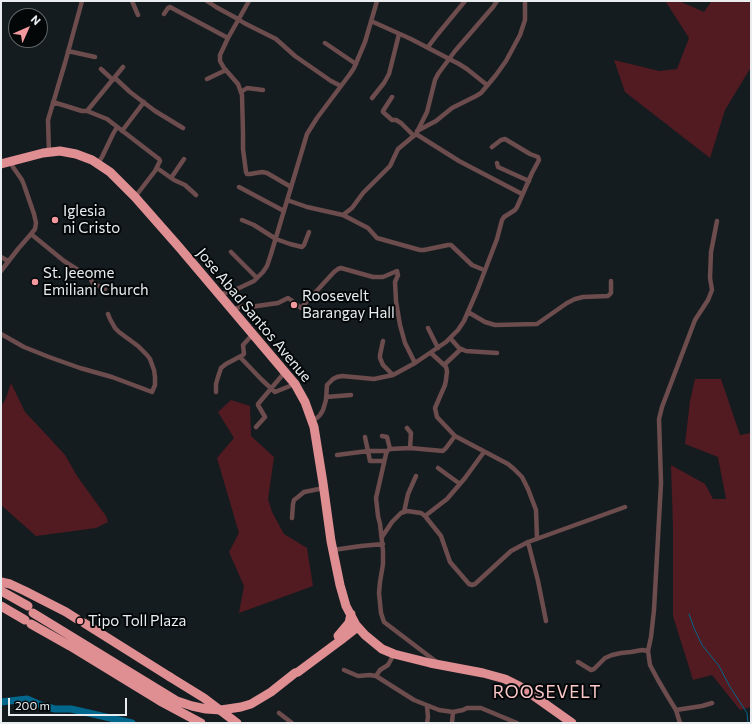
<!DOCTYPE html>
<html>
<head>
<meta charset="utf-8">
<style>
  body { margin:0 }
  #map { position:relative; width:752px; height:724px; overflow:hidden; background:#151c20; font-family:Commissioner,sans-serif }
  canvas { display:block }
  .frame { position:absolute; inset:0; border:2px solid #e9edf0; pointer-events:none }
  .north { position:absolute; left:8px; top:8px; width:40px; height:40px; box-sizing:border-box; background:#040708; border:1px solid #606365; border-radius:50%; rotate:45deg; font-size:11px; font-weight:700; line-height:16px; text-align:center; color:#e9edf0 }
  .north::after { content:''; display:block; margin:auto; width:14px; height:18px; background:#f49a9f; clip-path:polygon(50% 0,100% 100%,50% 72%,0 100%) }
  .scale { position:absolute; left:8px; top:698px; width:119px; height:18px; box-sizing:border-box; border:2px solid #e9edf0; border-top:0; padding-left:5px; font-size:12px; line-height:14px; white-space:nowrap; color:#e9edf0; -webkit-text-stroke:3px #040708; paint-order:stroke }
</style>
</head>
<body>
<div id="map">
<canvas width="752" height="724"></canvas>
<div class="frame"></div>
<div class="north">N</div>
<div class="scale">200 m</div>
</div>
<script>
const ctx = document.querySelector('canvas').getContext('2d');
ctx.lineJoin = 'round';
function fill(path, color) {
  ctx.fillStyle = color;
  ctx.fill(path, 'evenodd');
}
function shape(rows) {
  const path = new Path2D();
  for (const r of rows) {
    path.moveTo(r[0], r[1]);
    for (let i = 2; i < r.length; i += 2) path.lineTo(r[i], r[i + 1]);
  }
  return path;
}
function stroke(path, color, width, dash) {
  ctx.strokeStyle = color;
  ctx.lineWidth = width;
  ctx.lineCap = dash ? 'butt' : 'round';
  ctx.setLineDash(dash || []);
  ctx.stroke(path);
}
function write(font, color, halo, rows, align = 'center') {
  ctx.font = font + ' Commissioner,sans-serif';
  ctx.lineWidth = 4;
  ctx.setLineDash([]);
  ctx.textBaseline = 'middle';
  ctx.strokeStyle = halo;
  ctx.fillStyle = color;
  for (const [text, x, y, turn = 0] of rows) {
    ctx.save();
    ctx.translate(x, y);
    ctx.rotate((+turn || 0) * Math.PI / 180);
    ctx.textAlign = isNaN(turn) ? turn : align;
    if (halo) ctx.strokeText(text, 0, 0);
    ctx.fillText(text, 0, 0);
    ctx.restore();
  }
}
const green = shape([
  [667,1,679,1,704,12,711,2,710,1,751,1,751,67,725,110,710,158,625,92,614,60,659,71,677,69,689,38,666,2],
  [695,379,721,379,740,435,751,433,751,707,740,710,712,675,693,680,673,616,673,527,671,465,705,484,713,499,726,499,718,457,685,444,690,401],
  [11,383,25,412,42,430,65,455,77,476,106,516,108,522,96,528,36,536,1,505,1,407,6,398],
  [231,400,250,406,251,436,274,457,268,499,272,512,284,534,307,548,313,586,239,613,244,586,229,552,239,533,217,458,234,438,218,412]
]);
const stream = shape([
  [689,614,694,628,702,645,719,666,730,687,747,713,748,723]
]);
const river = shape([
  [1,702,27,699,43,706,55,709,71,709,132,723]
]);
const street = shape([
  [132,1,138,15],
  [207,1,216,7,238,19,244,23,276,39,295,56,331,81,341,86],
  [249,1,228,38,220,55,220,61,224,68,238,84,242,95,243,133,243,149,246,172,247,174,250,174,262,172,267,173,291,187],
  [164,14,168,8,170,7,228,38],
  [371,21,411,39,459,64,467,69,487,85],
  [325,43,356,64],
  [428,47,437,35,465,1],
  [68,51,95,57],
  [101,69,113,80],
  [115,78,130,92,155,111,183,128],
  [207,79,226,70],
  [241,92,247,88,263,90],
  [392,97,383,111,383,112,392,120,396,120,401,123,414,136],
  [372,98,384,83,389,74,399,34],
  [53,102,82,111,87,111,123,67],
  [87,111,107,119,159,159,160,161,155,171,135,197],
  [122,131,144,102],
  [417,131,436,121,452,108,476,96,481,93,496,75,506,61,520,35,525,20,525,1],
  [416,134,459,161,522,194],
  [49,152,48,120,65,63,82,1],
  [98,163,102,157,113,134,117,127],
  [497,163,498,167,529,181],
  [157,168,174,180,185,185,196,195],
  [171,178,184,159],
  [239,187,284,211],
  [287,200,307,207,343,215,368,228,377,238,420,250,424,250,448,245,451,245,472,265,484,270],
  [343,215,352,208,363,193,390,166,398,149,416,134,427,112,435,80,438,74,455,51,493,7,497,1],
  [242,220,254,225,276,239,290,244,302,247,304,245,309,232],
  [31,234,64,261,89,277,91,279,92,282,94,284,105,289],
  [231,252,257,278],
  [1,257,8,261],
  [1,271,18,249,31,234,35,229,36,223,34,214,24,185,22,180,13,167,10,161],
  [219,295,237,289,254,281,263,272,267,266,271,254,307,134,317,118,350,74,354,68,365,42,377,1],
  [232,310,242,306,250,307,278,303,288,298,291,300,301,308,334,272,338,269,341,268,373,277,383,277,397,271,398,275,395,282,396,301,400,325,405,343,415,363],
  [468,312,485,322,495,325,537,324,567,303,575,299,583,297,608,296,611,293,611,281],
  [428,328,438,348],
  [1,334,24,347,49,357,80,368,112,377,152,392,155,385,155,377,154,370,150,359,147,355,138,346,119,332,115,328,110,319,108,314],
  [451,339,459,348,466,351,497,353],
  [383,341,380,355,380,358,383,365,393,375],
  [431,353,444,365,446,367,447,371,446,380,445,385,435,408,437,417,455,436,508,464,514,469,522,477,528,489,536,510,537,539],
  [240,357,261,379,275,392,295,384],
  [444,365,461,349],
  [216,392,216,384,218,377,221,368,226,364,243,355,244,354,243,345,253,334],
  [326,397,351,395],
  [312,420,317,418,320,415,323,410,326,400,327,385,333,379,337,377,342,376,374,379,393,375,415,363,446,342,458,330,464,321,477,291,497,239,502,220,504,217,515,210,517,207,532,173,539,160,538,157,530,154,505,139,501,140,492,147],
  [256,427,265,417,258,405,258,404,285,372],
  [407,428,411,433,410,448],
  [382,436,387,437,390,449],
  [365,437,370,461,384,461],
  [337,455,368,451,387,451],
  [438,468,460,484],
  [404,512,408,494,416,476],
  [425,516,447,499,465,478,484,452],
  [292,518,293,504,294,500,298,497,304,492,324,488],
  [382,537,392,522,401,513,407,511,421,513,425,516,441,536,450,562,469,584,472,585,475,584,511,551,528,542,625,507],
  [528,542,538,581,546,621],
  [333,550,361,546,383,544],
  [578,662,591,670,594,669,605,658,612,655,621,653,631,652,642,650,648,651],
  [438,663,384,622,381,613,379,593,380,582,383,564,383,551,380,524,378,516,376,498,386,454,387,451,390,449,410,448,443,451,446,448,455,436],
  [344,670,358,676,370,675,376,676,414,700,439,710,453,712,463,710,467,708,481,708,517,723],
  [376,676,380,670,388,665,394,654],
  [676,710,702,706,712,703],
  [279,713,292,723],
  [427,723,428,717,427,706],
  [452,723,453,712],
  [680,723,676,710,668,697,658,680,650,665,648,651,651,637,654,610,661,483,659,419,662,407,695,320,708,300,712,290,710,278,711,252,717,221]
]);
const highway = shape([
  [1,164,43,153,60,151,76,154,92,160,110,172,135,197,179,247,295,384,305,402,314,427,323,483,331,541,340,585,346,606,356,625,365,635,382,649,394,654,430,663,483,673,505,679,519,686,534,696,572,723],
  [1,582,10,584,25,591,66,612,77,619],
  [1,591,28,606],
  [1,606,25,620],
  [33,613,177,701,192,706,206,709,221,710,241,707,251,704,271,692,295,673,298,672,341,640,355,629,356,625],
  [84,623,170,677],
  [31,624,70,646,160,701,201,723],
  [338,636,349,623,351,614]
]);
const highwayBridge = shape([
  [170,677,204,698,237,723]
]);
const markers = [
  [55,220,4,"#f49a9f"],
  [35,282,4,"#f49a9f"],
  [294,305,4,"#f49a9f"],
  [80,621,4,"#f49a9f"]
];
const poiNames = [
  ["Iglesia",63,211],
  ["ni Cristo",63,228],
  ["St. Jeeome",43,273],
  ["Emiliani Church",43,290],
  ["Roosevelt",302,296],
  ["Barangay Hall",302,313],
  ["Tipo Toll Plaza",88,621]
];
const streetNames = [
  ["Jose Abad Santos Avenue",254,315,50]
];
const quarterNames = [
  ["ROOSEVELT",547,692]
];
fill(green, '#521a21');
stroke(stream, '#02678c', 1);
stroke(river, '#02678c', 7);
stroke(street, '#6c4c4d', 4.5);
stroke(highway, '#df8e92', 9);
stroke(highwayBridge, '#df8e92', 9);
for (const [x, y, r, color] of markers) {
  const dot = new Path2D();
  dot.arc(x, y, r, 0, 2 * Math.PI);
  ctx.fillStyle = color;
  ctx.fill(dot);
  stroke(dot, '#040708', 1.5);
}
write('15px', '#e9edf0', '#040708', poiNames, 'left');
write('15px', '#e9edf0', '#040708', streetNames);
ctx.letterSpacing = '1px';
write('17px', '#fcc8c9', '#040708', quarterNames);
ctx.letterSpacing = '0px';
</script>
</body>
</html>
